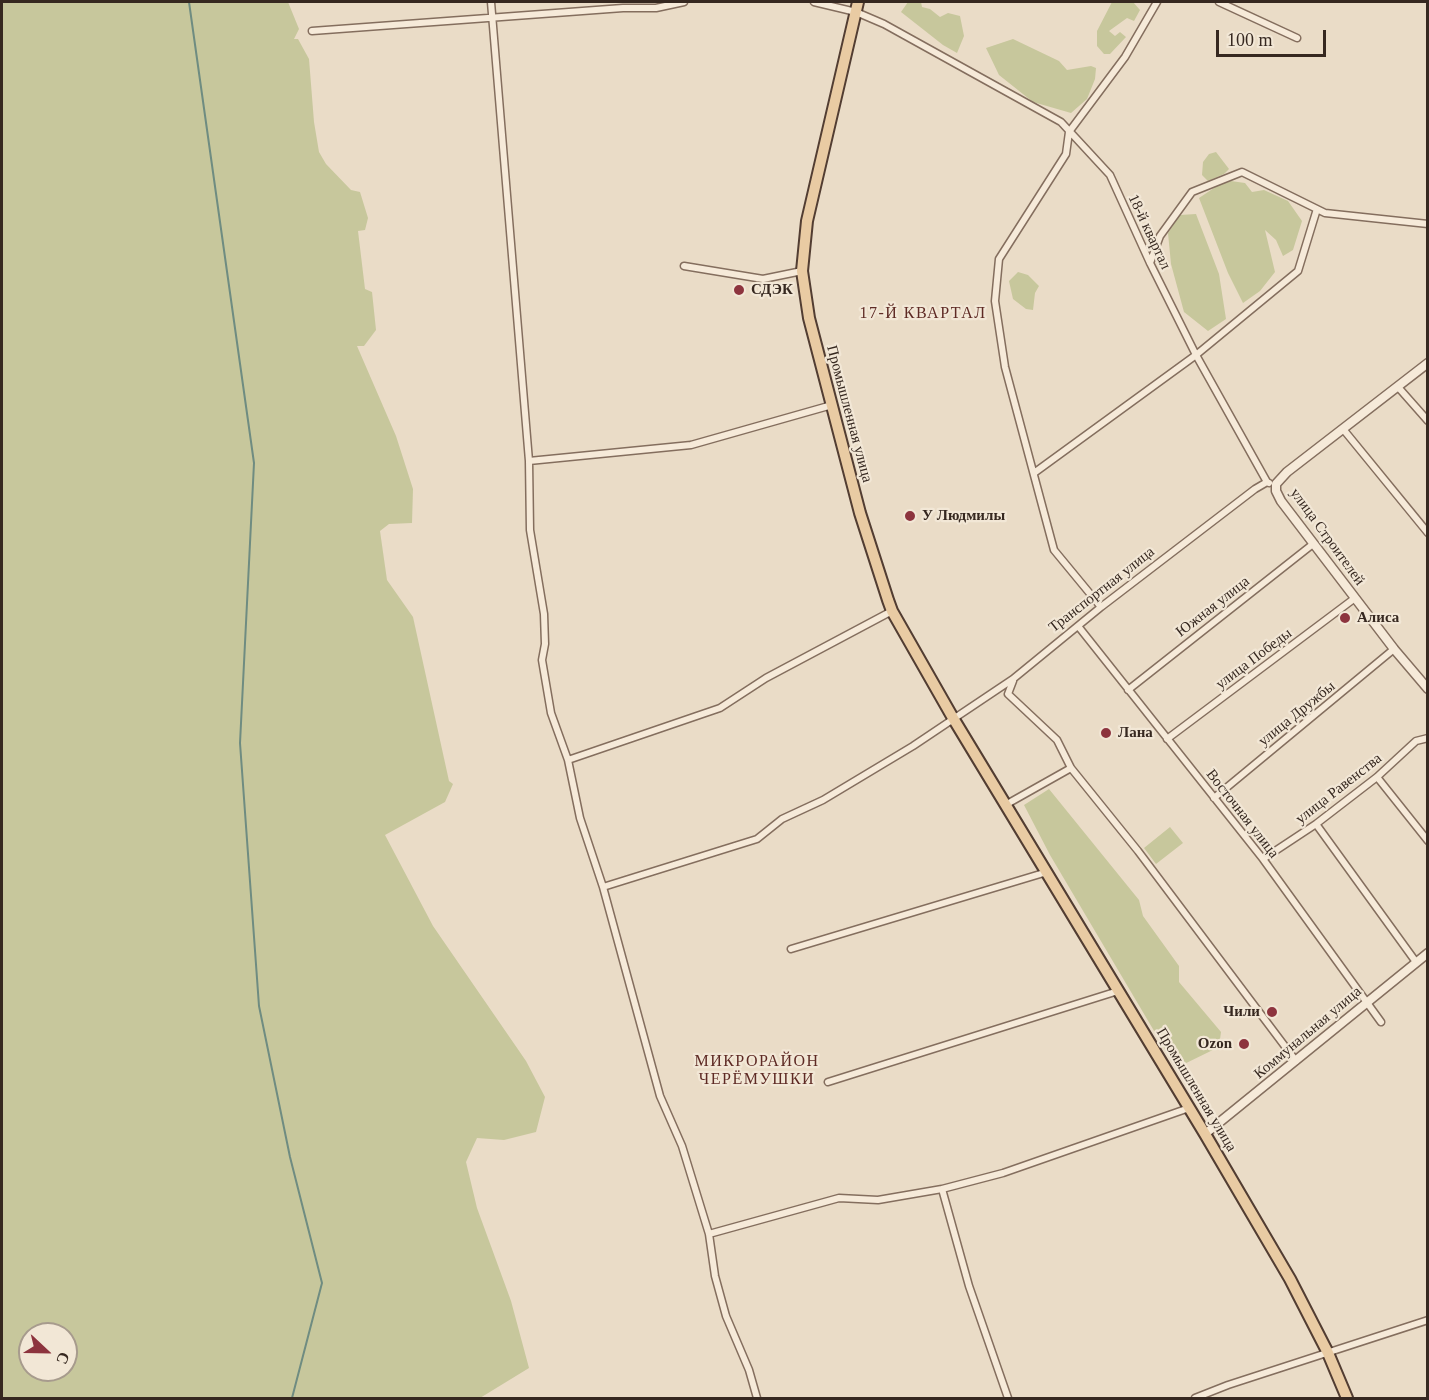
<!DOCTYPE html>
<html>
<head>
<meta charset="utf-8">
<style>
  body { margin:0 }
  #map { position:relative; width:1429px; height:1400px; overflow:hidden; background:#eadcc7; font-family:Georgia,serif }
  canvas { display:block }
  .frame { position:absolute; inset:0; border:3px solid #362820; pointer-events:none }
  .north { position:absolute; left:18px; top:1322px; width:60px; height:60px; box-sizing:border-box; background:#f2e7d6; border:2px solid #a79b8d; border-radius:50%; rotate:112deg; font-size:16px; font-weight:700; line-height:24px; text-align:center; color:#362820 }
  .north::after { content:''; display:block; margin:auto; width:21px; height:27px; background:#8d343e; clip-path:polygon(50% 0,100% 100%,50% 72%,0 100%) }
  .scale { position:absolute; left:1216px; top:30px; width:110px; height:27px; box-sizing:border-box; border:3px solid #362820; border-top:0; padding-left:8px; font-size:18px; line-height:21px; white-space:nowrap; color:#362820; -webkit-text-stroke:4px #f2e7d6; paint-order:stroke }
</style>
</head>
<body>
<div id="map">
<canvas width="1429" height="1400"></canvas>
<div class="frame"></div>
<div class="north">С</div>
<div class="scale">100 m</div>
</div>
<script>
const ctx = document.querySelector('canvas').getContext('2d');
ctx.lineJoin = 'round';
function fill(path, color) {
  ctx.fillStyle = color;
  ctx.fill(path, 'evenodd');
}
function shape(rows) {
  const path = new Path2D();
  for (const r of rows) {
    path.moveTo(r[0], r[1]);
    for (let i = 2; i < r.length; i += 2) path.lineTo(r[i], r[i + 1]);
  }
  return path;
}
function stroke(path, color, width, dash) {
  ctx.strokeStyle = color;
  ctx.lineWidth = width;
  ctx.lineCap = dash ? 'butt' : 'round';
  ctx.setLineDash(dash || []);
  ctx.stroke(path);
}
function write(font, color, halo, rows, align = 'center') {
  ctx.font = font + ' Georgia,serif';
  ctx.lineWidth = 4.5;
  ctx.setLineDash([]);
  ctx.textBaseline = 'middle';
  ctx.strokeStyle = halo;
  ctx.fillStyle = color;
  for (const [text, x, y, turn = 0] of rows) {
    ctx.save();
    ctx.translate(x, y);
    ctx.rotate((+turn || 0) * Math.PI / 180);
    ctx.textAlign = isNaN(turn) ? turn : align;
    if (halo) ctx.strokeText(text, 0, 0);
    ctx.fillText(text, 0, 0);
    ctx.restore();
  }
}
const green = shape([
  [2,2,288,2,299,29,294,39,298,39,309,59,314,122,319,152,326,164,351,190,360,192,368,218,365,230,358,231,365,289,372,292,376,330,364,346,357,346,396,436,413,489,412,523,389,524,380,531,387,580,413,617,449,781,453,784,445,802,385,835,433,926,526,1061,545,1097,536,1132,504,1140,477,1138,466,1162,477,1208,511,1301,529,1368,480,1398,2,1398],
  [30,1334,66,1334,66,1370,30,1370],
  [908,2,921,2,922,7,930,9,940,17,948,13,960,16,964,36,957,53,943,45,901,12],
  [1112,2,1133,2,1140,10,1134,21,1127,18,1109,31,1115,36,1120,32,1126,37,1110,54,1104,54,1097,46,1097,31],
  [1013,39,1059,61,1067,70,1091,66,1096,68,1095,79,1087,99,1071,113,1033,102,999,75,986,48],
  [1216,152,1229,169,1224,174,1208,181,1202,175,1203,162,1209,154],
  [1231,181,1245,183,1252,192,1264,190,1288,201,1302,221,1293,250,1283,256,1276,240,1265,230,1275,272,1260,291,1243,303,1228,273,1199,198,1217,186],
  [1196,214,1219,274,1226,319,1208,331,1184,312,1171,264,1168,233,1180,215],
  [1018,272,1028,275,1039,286,1035,293,1033,310,1026,309,1013,299,1009,281],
  [1049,789,1139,900,1143,916,1179,966,1179,982,1221,1032,1219,1047,1176,1068,1050,855,1024,805],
  [1170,827,1183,843,1156,864,1144,848]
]);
const stream = shape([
  [189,2,254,463,240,743,259,1006,290,1157,322,1283,292,1398]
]);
const minor = shape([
  [491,2,529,461,530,530,544,614,545,644,542,660,551,713,568,760,580,818,603,887,660,1096,682,1146,709,1234,715,1276,726,1316,749,1370,757,1398],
  [814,2,856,12,884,24,1061,122,1110,175,1150,263,1196,355,1267,482,1269,483],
  [1219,2,1297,38],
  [312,31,623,8,656,8,684,2],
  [1069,132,1066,154,999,259,995,301,1005,367,1054,550,1101,607],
  [1069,132,1125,57,1157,2],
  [1150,263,1160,236,1192,192,1242,172,1325,213,1428,224],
  [684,266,763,279,802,271],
  [1398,387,1428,421],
  [1343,429,1428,533],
  [529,461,691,445,832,405],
  [1034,473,1196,355,1298,271,1317,209],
  [1078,626,1263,859,1381,1022],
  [1013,681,1008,694,1057,740,1071,768,1138,851,1296,1061],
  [1128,690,1313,544],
  [1167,739,1355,598],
  [568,760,720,708,766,678,892,611],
  [1377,777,1428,841],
  [1214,798,1394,649],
  [1007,804,1071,768],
  [1316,824,1416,962],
  [1263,859,1316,824,1377,777,1416,741,1428,738],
  [603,887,757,839,782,819,823,800,913,746,1013,679,1101,607,1255,489,1267,482],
  [791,949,1047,872],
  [828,1082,1118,991],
  [942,1189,969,1286,1008,1398],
  [709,1234,839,1198,878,1200,942,1189,1003,1173,1189,1108],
  [1195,1398,1228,1385,1428,1320]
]);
const tertiary = shape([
  [1428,363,1287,472,1276,484,1276,491,1281,501,1394,649,1428,689],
  [1205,1134,1428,953]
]);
const primary = shape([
  [858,2,807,221,802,271,809,318,860,513,888,600,892,611,953,718,1205,1134,1290,1279,1328,1353,1347,1398]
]);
const markers = [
  [739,290,6,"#8d343e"],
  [910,516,6,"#8d343e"],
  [1345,618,6,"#8d343e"],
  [1106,733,6,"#8d343e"],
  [1272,1012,6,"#8d343e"],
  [1244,1044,6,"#8d343e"]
];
const streetNames = [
  ["18-й квартал",1149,232,65],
  ["Промышленная улица",849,414,75],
  ["улица Строителей",1327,537,54],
  ["Транспортная улица",1102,590,-38],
  ["Южная улица",1213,607,-38],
  ["улица Победы",1254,659,-37],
  ["улица Дружбы",1297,714,-39],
  ["улица Равенства",1339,789,-38],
  ["Восточная улица",1242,814,52],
  ["Коммунальная улица",1308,1033,-40],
  ["Промышленная улица",1196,1090,59]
];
const poiNames = [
  ["СДЭК",751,290],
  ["У Людмилы",922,516],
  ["Алиса",1357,618],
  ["Лана",1118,733],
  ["Чили",1260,1012,"right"],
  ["Ozon",1232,1044,"right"]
];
const neighbourhoodNames = [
  ["17-Й КВАРТАЛ",923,314],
  ["МИКРОРАЙОН",757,1062],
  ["ЧЕРЁМУШКИ",757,1080]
];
fill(green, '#c7c79c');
stroke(stream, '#6f8c81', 2);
stroke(minor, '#846e5e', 9);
stroke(tertiary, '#846e5e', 11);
stroke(primary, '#523d32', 14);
stroke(minor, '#f6ead9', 6);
stroke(tertiary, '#f6ead9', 8);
stroke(primary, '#e9cba3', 10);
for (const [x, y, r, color] of markers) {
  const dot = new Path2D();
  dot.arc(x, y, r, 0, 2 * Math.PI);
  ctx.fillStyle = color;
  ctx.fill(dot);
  stroke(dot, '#f2e7d6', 2);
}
write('15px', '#362820', '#f2e7d6', streetNames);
write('bold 15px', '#362820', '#f2e7d6', poiNames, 'left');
ctx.letterSpacing = '1.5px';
write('16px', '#5e2a24', '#f2e7d6', neighbourhoodNames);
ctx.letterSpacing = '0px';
</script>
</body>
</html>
